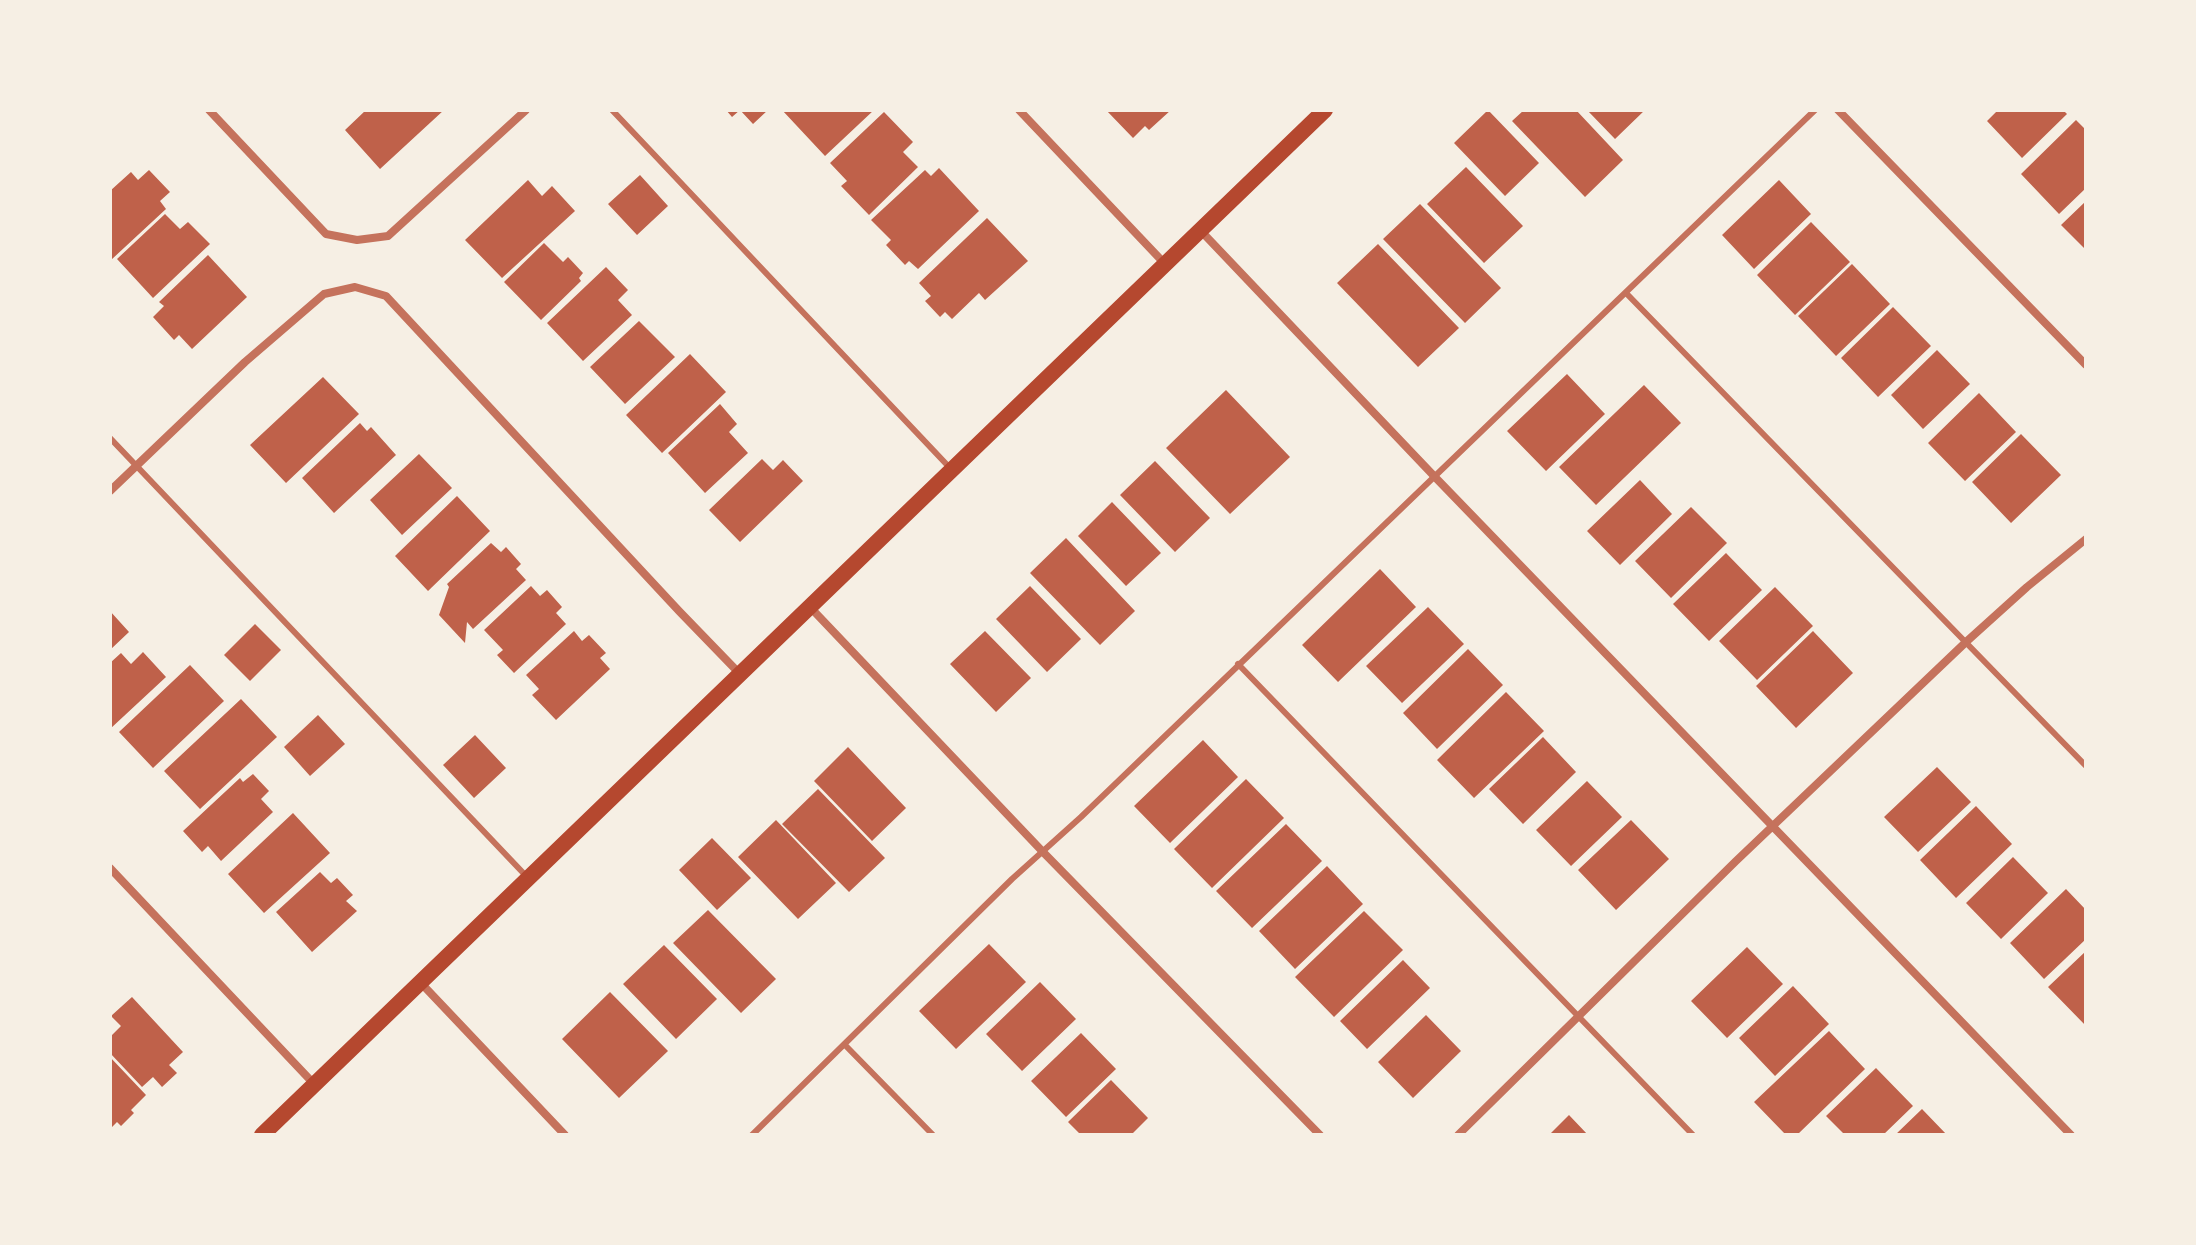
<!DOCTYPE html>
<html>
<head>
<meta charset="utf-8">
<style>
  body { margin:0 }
  #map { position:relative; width:2196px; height:1245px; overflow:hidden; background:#f6efe4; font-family:Raleway,sans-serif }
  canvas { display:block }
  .frame { position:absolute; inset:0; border:112px solid #f6efe4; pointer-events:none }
</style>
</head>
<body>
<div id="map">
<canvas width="2196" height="1245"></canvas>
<div class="frame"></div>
</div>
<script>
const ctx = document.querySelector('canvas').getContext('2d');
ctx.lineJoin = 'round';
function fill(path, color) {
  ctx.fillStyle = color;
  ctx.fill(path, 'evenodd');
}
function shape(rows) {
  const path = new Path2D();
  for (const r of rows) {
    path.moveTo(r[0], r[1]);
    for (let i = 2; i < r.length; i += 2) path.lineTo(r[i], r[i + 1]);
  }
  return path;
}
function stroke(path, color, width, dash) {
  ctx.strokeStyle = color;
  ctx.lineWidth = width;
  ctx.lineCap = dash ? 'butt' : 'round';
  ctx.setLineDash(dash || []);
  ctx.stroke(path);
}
const building = shape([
  [366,110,444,110,380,169,345,130],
  [726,110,768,110,753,124,740,110,732,117],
  [782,110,874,110,825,156],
  [1106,110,1171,110,1149,130,1145,126,1133,138],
  [1488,110,1539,163,1505,196,1454,143],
  [1524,110,1576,110,1623,160,1585,197,1512,121],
  [1587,110,1645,110,1615,139],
  [1998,110,2063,110,2067,114,2022,158,1987,121],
  [884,112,913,142,903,152,918,167,869,215,841,186,847,181,830,163],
  [2076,120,2086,130,2086,188,2059,214,2021,174],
  [1466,167,1523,226,1484,263,1427,204],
  [939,168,979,211,918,269,909,261,905,265,886,245,891,240,871,220,925,170,931,176],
  [149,170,170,192,160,201,166,209,111,260,110,191,131,172,138,180],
  [640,175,668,206,637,235,608,204],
  [528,180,542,196,552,186,575,211,502,278,465,240],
  [1779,180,1811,214,1754,269,1722,235],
  [2086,201,2086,250,2061,225],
  [1420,204,1501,288,1465,323,1383,239],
  [165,214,180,229,188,222,210,244,153,298,117,259],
  [987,218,1028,261,985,300,979,293,952,319,945,312,940,317,925,301,931,296,919,283],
  [1811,222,1850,262,1795,315,1757,275],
  [544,243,563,262,568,257,583,273,579,278,581,281,541,320,504,282],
  [1378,244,1459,328,1418,367,1337,283],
  [208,255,247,297,192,349,179,335,174,340,153,317,164,306,159,302],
  [1852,264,1890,304,1836,356,1798,316],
  [606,267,628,290,618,300,632,315,583,361,547,323],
  [1893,307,1931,346,1878,397,1841,358],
  [639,321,675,357,625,404,590,367],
  [1937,350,1970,384,1923,429,1891,395],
  [690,354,726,392,662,453,626,415],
  [1567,374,1605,414,1546,471,1507,431],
  [323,377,359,414,286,483,250,445],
  [1644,385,1681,423,1596,505,1559,467],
  [1226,390,1290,457,1230,514,1166,448],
  [1979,393,2016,432,1965,481,1928,443],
  [720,404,737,424,729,432,748,453,705,493,668,453],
  [360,423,367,431,371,427,396,455,334,513,302,478],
  [2021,434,2061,475,2011,523,1972,482],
  [419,454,452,488,402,535,370,500],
  [762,459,773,470,783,460,803,481,740,542,709,510],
  [1155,461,1210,518,1175,552,1120,495],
  [1640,480,1672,514,1620,565,1587,531],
  [457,496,490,531,428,591,395,556],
  [1112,502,1161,553,1126,586,1078,536],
  [1691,507,1727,543,1671,598,1635,561],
  [1066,538,1135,611,1100,645,1030,573],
  [491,543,501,552,506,547,521,564,516,569,526,580,473,629,467,622,465,643,439,615,449,587,447,584],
  [1726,553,1762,590,1709,641,1673,604],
  [1380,569,1416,607,1338,682,1302,645],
  [531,586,540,596,547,590,562,607,556,613,566,624,514,673,497,655,503,650,484,630],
  [1030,586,1081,639,1047,672,996,619],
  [1775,587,1813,626,1757,680,1719,641],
  [1428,607,1464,644,1402,703,1366,666],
  [110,611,129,632,110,650],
  [255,624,281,650,250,681,224,655],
  [574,631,582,641,589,635,606,653,600,658,610,669,556,720,532,695,539,689,526,675],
  [985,631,1031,678,996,712,950,664],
  [1813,631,1853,673,1796,728,1756,686],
  [1468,649,1503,685,1437,749,1403,713],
  [143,652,166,677,110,729,110,663,121,653,131,664],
  [190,665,224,701,153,768,119,732],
  [1506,692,1544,731,1474,798,1437,760],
  [241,699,277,737,200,809,164,771],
  [318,715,345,744,310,776,284,747],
  [475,735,506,768,474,798,443,765],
  [1543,737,1576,772,1523,824,1489,789],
  [1203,740,1238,777,1170,843,1134,806],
  [848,747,906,808,872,841,814,781],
  [1937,767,1971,802,1918,852,1884,817],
  [253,774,269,791,261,799,273,812,221,861,208,846,202,852,183,831,240,778,243,782],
  [1246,779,1284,818,1212,888,1174,849],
  [1587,781,1622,817,1571,866,1536,830],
  [818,789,885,858,849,892,782,824],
  [1976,806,2012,844,1956,898,1920,860],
  [293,813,330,853,264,913,228,874],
  [776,820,836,883,798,919,738,857],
  [1631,820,1669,859,1616,910,1578,870],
  [1286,824,1322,861,1252,928,1216,891],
  [712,838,751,878,717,910,679,870],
  [2013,857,2048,893,2001,939,1966,903],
  [1327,866,1363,904,1295,969,1259,931],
  [320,872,331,883,337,878,353,895,346,901,357,911,312,952,276,912],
  [2066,889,2086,910,2086,939,2044,979,2010,943],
  [708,910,776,979,741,1013,673,943],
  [1364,911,1403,950,1334,1017,1295,977],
  [989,944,1026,982,956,1049,919,1011],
  [664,945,717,999,676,1039,623,984],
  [1747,947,1783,984,1727,1038,1691,1001],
  [2086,951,2086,1026,2048,987],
  [1403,960,1430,988,1367,1049,1340,1021],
  [1040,982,1076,1019,1022,1071,986,1034],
  [1793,986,1829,1024,1775,1076,1739,1038],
  [610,992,668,1051,619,1098,562,1039],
  [132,997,183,1052,169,1065,177,1073,162,1087,153,1077,142,1087,110,1053,110,1037,121,1026,111,1016],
  [1426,1015,1461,1051,1413,1098,1378,1062],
  [1829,1031,1865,1069,1797,1135,1786,1135,1754,1102],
  [1081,1033,1116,1069,1066,1117,1031,1081],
  [110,1057,146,1095,131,1110,134,1113,121,1126,117,1122,110,1129],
  [1876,1068,1913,1106,1883,1135,1845,1135,1826,1116],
  [1111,1080,1148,1118,1131,1135,1081,1135,1068,1122],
  [1922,1109,1947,1135,1895,1135],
  [1569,1115,1588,1135,1549,1135]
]);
const service = shape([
  [612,110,950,468],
  [1626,293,2086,766],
  [110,438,528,878],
  [1238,664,1693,1135],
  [845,1045,933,1135],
  [752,1135,1012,879,1081,817,1815,110]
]);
const minor = shape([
  [209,110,326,234,357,240,388,236,526,110],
  [1019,110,1165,264],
  [1838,110,2086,365],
  [1201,231,1434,476,2071,1135],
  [110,491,245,362,324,294,355,287,386,296,679,611,739,673],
  [809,606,1043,852,1320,1135],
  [110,868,315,1085],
  [420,982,565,1135],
  [1458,1135,1736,861,1966,642,2027,587,2086,539]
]);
const secondary = shape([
  [262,1135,1325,110]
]);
fill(building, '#bf614a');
stroke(service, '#c5725c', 6);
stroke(minor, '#c5725c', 8);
stroke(secondary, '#b5482f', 16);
</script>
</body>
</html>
